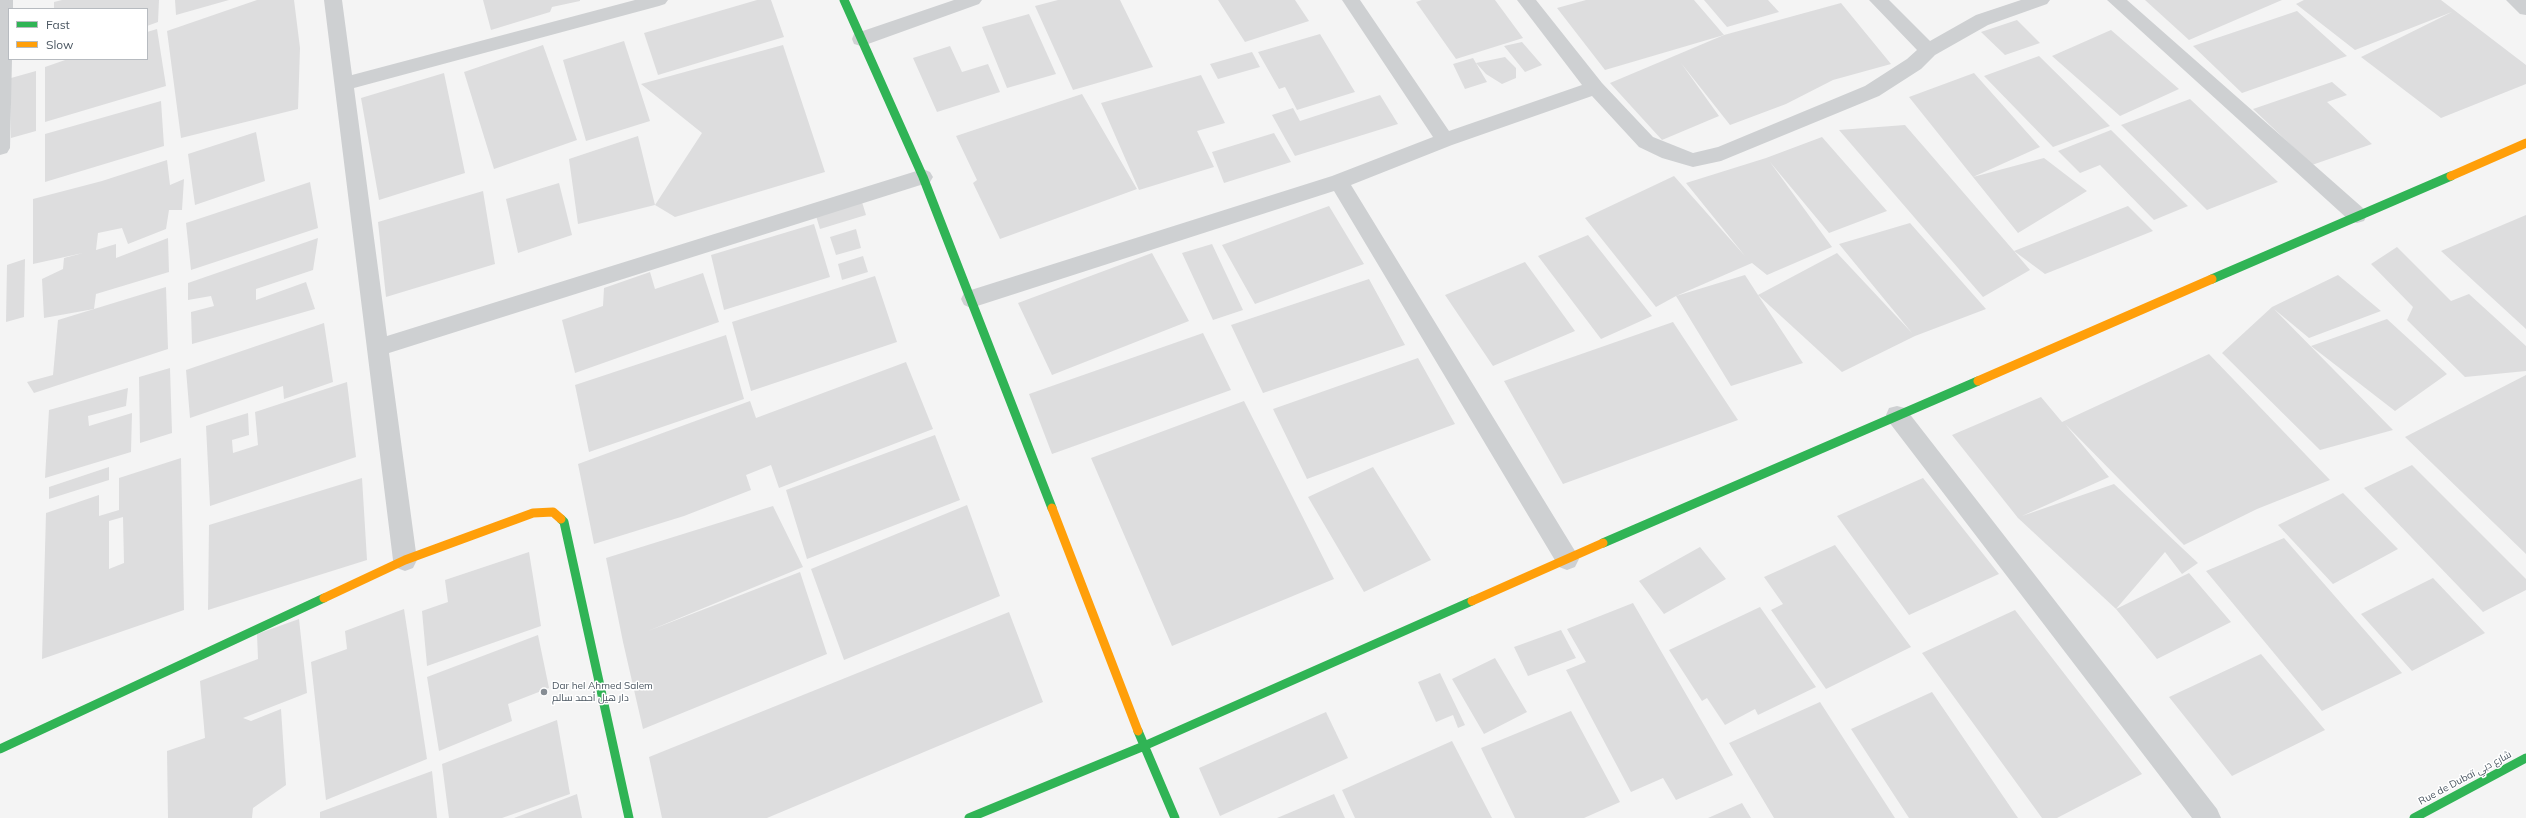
<!DOCTYPE html>
<html>
<head>
<meta charset="utf-8">
<style>
  body { margin:0 }
  #map { position:relative; width:2526px; height:818px; overflow:hidden; background:#f4f4f4; font-family:Mulish,sans-serif }
  canvas { display:block }
  .legend { position:absolute; left:8px; top:8px; width:140px; height:52px; box-sizing:border-box; background:#fff; border:1px solid #b7bbc0; margin:0; padding:5px 7px; list-style:none; font-size:12px; color:#4a5661 }
  .legend li { display:flex; align-items:center; gap:8px; height:20px }
  .legend b { width:20px; border:1px solid #b7bbc0 }
</style>
</head>
<body>
<div id="map">
<canvas width="2526" height="818"></canvas>
<ul class="legend">
<li><b style="height:5px;background:#30b455"></b>Fast</li>
<li><b style="height:5px;background:#ff9f0a"></b>Slow</li>
</ul>
</div>
<script>
const ctx = document.querySelector('canvas').getContext('2d');
ctx.lineJoin = 'round';
function fill(path, color) {
  ctx.fillStyle = color;
  ctx.fill(path, 'evenodd');
}
function shape(rows) {
  const path = new Path2D();
  for (const r of rows) {
    path.moveTo(r[0], r[1]);
    for (let i = 2; i < r.length; i += 2) path.lineTo(r[i], r[i + 1]);
  }
  return path;
}
function stroke(path, color, width, dash) {
  ctx.strokeStyle = color;
  ctx.lineWidth = width;
  ctx.lineCap = dash ? 'butt' : 'round';
  ctx.setLineDash(dash || []);
  ctx.stroke(path);
}
function write(font, color, halo, rows, align = 'center') {
  ctx.font = font + ' Mulish,Cairo,sans-serif';
  ctx.lineWidth = 3;
  ctx.setLineDash([]);
  ctx.textBaseline = 'middle';
  ctx.strokeStyle = halo;
  ctx.fillStyle = color;
  for (const [text, x, y, turn = 0] of rows) {
    ctx.save();
    ctx.translate(x, y);
    ctx.rotate((+turn || 0) * Math.PI / 180);
    ctx.textAlign = isNaN(turn) ? turn : align;
    if (halo) ctx.strokeText(text, 0, 0);
    ctx.fillText(text, 0, 0);
    ctx.restore();
  }
}
const building = shape([
  [62,0,159,0,158,22,147,26,147,9,54,9,54,2],
  [175,0,229,0,176,15],
  [257,0,294,0,300,48,298,109,181,138,167,31],
  [483,0,580,0,580,1,552,7,550,12,491,30],
  [757,0,771,0,784,37,658,75,644,33],
  [1058,0,1120,0,1153,67,1073,90,1035,6],
  [1218,0,1295,0,1309,21,1245,42],
  [1422,0,1495,0,1523,38,1456,59,1416,2],
  [1586,0,1694,0,1724,35,1605,70,1557,8],
  [1704,0,1768,0,1779,12,1727,27],
  [2145,0,2282,0,2189,40],
  [2304,0,2441,0,2526,65,2526,84,2441,118,2361,57,2452,12,2355,50,2296,4],
  [1841,3,1891,64,1833,80,1786,104,1730,125,1681,63,1719,116,1662,140,1610,83,1724,35],
  [2297,11,2347,56,2242,93,2193,46],
  [1029,14,1056,74,1007,88,982,27],
  [2017,20,2040,43,2005,55,1981,32],
  [157,29,166,86,45,122,45,67,68,59,147,59,147,32],
  [2111,30,2179,89,2120,116,2052,56],
  [1320,34,1355,92,1297,110,1285,87,1279,89,1258,52],
  [624,41,650,121,586,141,563,60],
  [1522,42,1542,65,1525,72,1504,46],
  [543,45,577,140,494,169,464,72],
  [783,45,825,172,675,217,655,205,578,224,569,159,638,136,655,205,702,133,641,84],
  [950,46,962,72,988,64,1000,92,937,112,913,58],
  [1252,52,1260,67,1218,79,1210,64],
  [2039,56,2110,126,2053,147,1984,76],
  [1505,57,1516,68,1516,78,1502,84,1486,74,1476,63],
  [1473,58,1487,82,1465,89,1453,64],
  [36,71,36,131,11,138,11,78],
  [444,73,465,173,379,200,361,98],
  [1974,73,2040,147,1973,177,1909,97],
  [1201,75,1225,123,1197,131,1214,167,1139,190,1101,103],
  [2332,82,2347,95,2327,102,2372,144,2312,165,2253,109],
  [1082,94,1137,189,1000,239,973,183,977,180,956,136],
  [1380,95,1398,124,1295,156,1272,115,1293,108,1300,121],
  [2190,99,2278,182,2207,210,2121,125],
  [161,101,164,146,45,182,45,134],
  [1905,125,2014,251,2128,206,2153,231,2045,274,2014,251,2030,270,1983,297,1839,130],
  [2111,130,2188,206,2154,220,2100,165,2080,173,2058,151],
  [256,132,265,181,195,205,188,154],
  [1274,133,1291,162,1224,183,1212,152],
  [1822,137,1887,211,1829,233,1770,162,1832,247,1767,275,1752,263,1676,296,1745,275,1758,295,1837,253,1912,333,1839,244,1910,223,1986,309,1915,336,1842,372,1758,295,1803,363,1731,386,1676,296,1656,307,1585,218,1674,176,1745,256,1686,183,1766,158],
  [2044,158,2087,191,2018,233,1973,177],
  [167,160,170,185,184,179,182,210,169,210,166,229,128,244,122,228,98,233,96,250,116,244,116,258,168,238,169,272,96,294,94,309,166,287,168,349,34,393,27,382,53,375,58,320,94,309,44,318,42,279,63,269,64,258,83,253,33,264,33,199,102,181],
  [310,182,318,228,191,270,186,223],
  [559,183,572,235,518,253,506,199],
  [483,191,495,264,386,297,378,222],
  [862,202,866,215,820,229,816,216],
  [1329,206,1364,264,1255,304,1222,245],
  [2526,215,2526,329,2441,251],
  [814,224,830,277,724,310,711,255],
  [856,229,861,248,836,255,830,237],
  [1588,235,1652,316,1601,339,1538,256],
  [318,238,313,270,256,289,256,300,306,282,315,309,192,344,191,312,214,306,211,296,188,300,188,283],
  [1212,244,1243,310,1213,320,1182,253],
  [2397,247,2451,301,2469,294,2526,346,2526,371,2465,377,2407,320,2413,307,2371,264],
  [1152,253,1189,321,1052,375,1018,303],
  [863,256,868,272,842,280,838,264],
  [25,259,24,317,6,322,7,265],
  [1525,262,1575,331,1493,366,1445,295],
  [650,272,655,289,703,273,719,322,575,373,562,320,603,306,604,288],
  [2338,275,2381,311,2309,338,2274,309,2393,430,2320,450,2222,353,2272,307],
  [875,276,897,342,751,391,732,322],
  [1369,279,1405,345,1263,393,1231,325],
  [2387,319,2447,374,2395,411,2311,346],
  [1673,322,1738,420,1563,484,1504,381],
  [324,323,333,382,284,399,283,386,190,418,186,370],
  [1203,333,1231,390,1052,454,1029,394],
  [726,335,744,399,589,452,575,385],
  [2209,354,2330,480,2257,509,2184,545,2065,424,2109,477,2022,516,2114,484,2198,563,2182,574,2165,552,2116,609,2189,573,2231,622,2157,659,2116,609,2018,518,1952,435,2041,397,2062,422],
  [1418,358,1455,424,1307,479,1273,409],
  [906,362,933,429,779,488,771,465,746,475,751,490,684,516,594,544,578,464,750,401,756,418],
  [170,368,172,433,140,443,139,377],
  [2526,375,2526,554,2405,437],
  [347,382,356,457,210,506,206,426,248,413,249,435,232,440,233,453,258,445,255,412],
  [128,388,126,406,88,416,89,426,132,413,131,452,45,478,49,410],
  [1244,401,1334,579,1172,646,1091,458],
  [935,435,960,500,807,559,786,490],
  [181,458,184,610,42,659,46,513,99,495,99,516,119,510,119,478],
  [123,517,124,563,109,569,109,521],
  [2412,465,2526,579,2526,590,2483,612,2364,488],
  [109,467,109,480,49,499,49,487],
  [1373,467,1431,560,1364,592,1308,497],
  [362,478,367,560,208,610,209,525],
  [1923,478,1999,574,1909,615,1837,516],
  [2343,493,2398,549,2333,584,2278,525],
  [967,505,1000,596,844,660,811,569],
  [773,506,803,567,648,631,800,572,827,654,643,729,623,642,606,558],
  [2284,538,2402,673,2322,711,2206,571],
  [1835,545,1911,647,1826,689,1771,610,1783,604,1764,577],
  [1700,547,1726,579,1664,614,1639,581],
  [529,552,541,626,427,666,422,611,448,602,445,580],
  [2433,578,2485,633,2412,671,2361,614],
  [1633,603,1733,775,1676,800,1663,778,1631,792,1566,670,1586,662,1567,629],
  [1760,607,1816,687,1758,715,1755,709,1725,725,1707,698,1702,701,1669,650],
  [404,609,427,759,326,800,311,662,347,649,345,631],
  [2015,610,2142,774,2057,818,2042,818,1922,653],
  [1009,612,1043,702,767,818,662,818,649,757],
  [299,619,307,693,243,718,251,721,281,709,286,785,253,808,252,818,168,818,167,751,205,738,200,681,258,659,257,634],
  [1561,630,1576,658,1528,676,1514,647],
  [538,635,549,688,508,704,512,721,439,751,427,677],
  [2261,654,2325,730,2232,776,2169,697],
  [1495,658,1527,712,1484,734,1452,679],
  [1440,673,1465,725,1458,728,1453,715,1436,722,1418,682],
  [1932,692,2018,818,1909,818,1851,729],
  [1820,702,1895,818,1774,818,1729,743],
  [1571,711,1620,802,1584,818,1515,818,1481,748],
  [1326,712,1348,758,1220,816,1199,768],
  [557,720,570,794,502,818,449,818,442,764],
  [1452,741,1492,818,1355,818,1342,790],
  [432,771,437,818,320,818,320,812],
  [577,794,582,818,514,818],
  [1334,794,1345,818,1277,818],
  [1742,803,1751,818,1708,818]
]);
const street = shape([
  [0,0,13,0,13,9,9,9,9,59,12,59,10,148,7,153,0,155,0,0],
  [324,0,342,0,352,75,635,0,668,0,665,4,659,6,354,88,387,336,923,169,930,172,933,177,930,182,389,353,417,560,413,568,405,571,397,568,393,560,324,0],
  [954,0,982,0,979,4,868,44,861,46,854,44,852,39,854,34,954,0],
  [1342,0,1360,0,1449,131,1582,85,1517,0,1536,0,1602,83,1653,137,1693,153,1718,147,1865,86,1907,59,1917,50,1869,0,1889,0,1930,41,1976,15,2021,0,2050,0,2047,4,1988,25,1935,55,1921,69,1879,96,1721,161,1693,167,1662,158,1639,147,1592,96,1452,145,1351,185,1575,551,1579,559,1575,567,1567,570,1559,567,1334,191,971,308,964,305,961,299,964,293,971,290,1332,176,1433,137,1342,0],
  [2107,0,2127,0,2364,209,2367,215,2364,221,2357,223,2350,221,2107,0],
  [2506,0,2526,0,2526,15,2520,14,2506,0],
  [1897,406,1905,408,2217,809,2221,818,2192,818,1889,422,1886,415,1889,408,1897,406]
]);
const fast = shape([
  [844,0,923,177,1052,508],
  [2212,279,2451,176],
  [561,519,564,522,629,818],
  [1603,543,1978,381],
  [1138,731,1175,818],
  [0,749,324,598],
  [969,818,1144,746,1472,601],
  [2414,818,2526,758]
]);
const slow = shape([
  [2451,176,2526,143],
  [1978,381,2212,279],
  [1052,508,1138,731],
  [324,598,405,560,533,513,553,512,561,519],
  [1472,601,1603,543]
]);
const markers = [
  [544,692,4,"#868d94"]
];
const poiNames = [
  ["Dar hel Ahmed Salem",552,686],
  ["دار هيل أحمد سالم",552,698]
];
const streetNames = [
  ["Rue de Dubaï شارع دبي",2465,778,-28]
];
fill(building, '#ddddde');
fill(street, '#ced0d2');
stroke(fast, '#30b455', 9);
stroke(slow, '#ff9f0a', 9);
for (const [x, y, r, color] of markers) {
  const dot = new Path2D();
  dot.arc(x, y, r, 0, 2 * Math.PI);
  ctx.fillStyle = color;
  ctx.fill(dot);
  stroke(dot, '#fff', 1.5);
}
write('10px', '#4a5661', '#fff', poiNames, 'left');
write('10px', '#4a5661', '#fff', streetNames);
</script>
</body>
</html>
